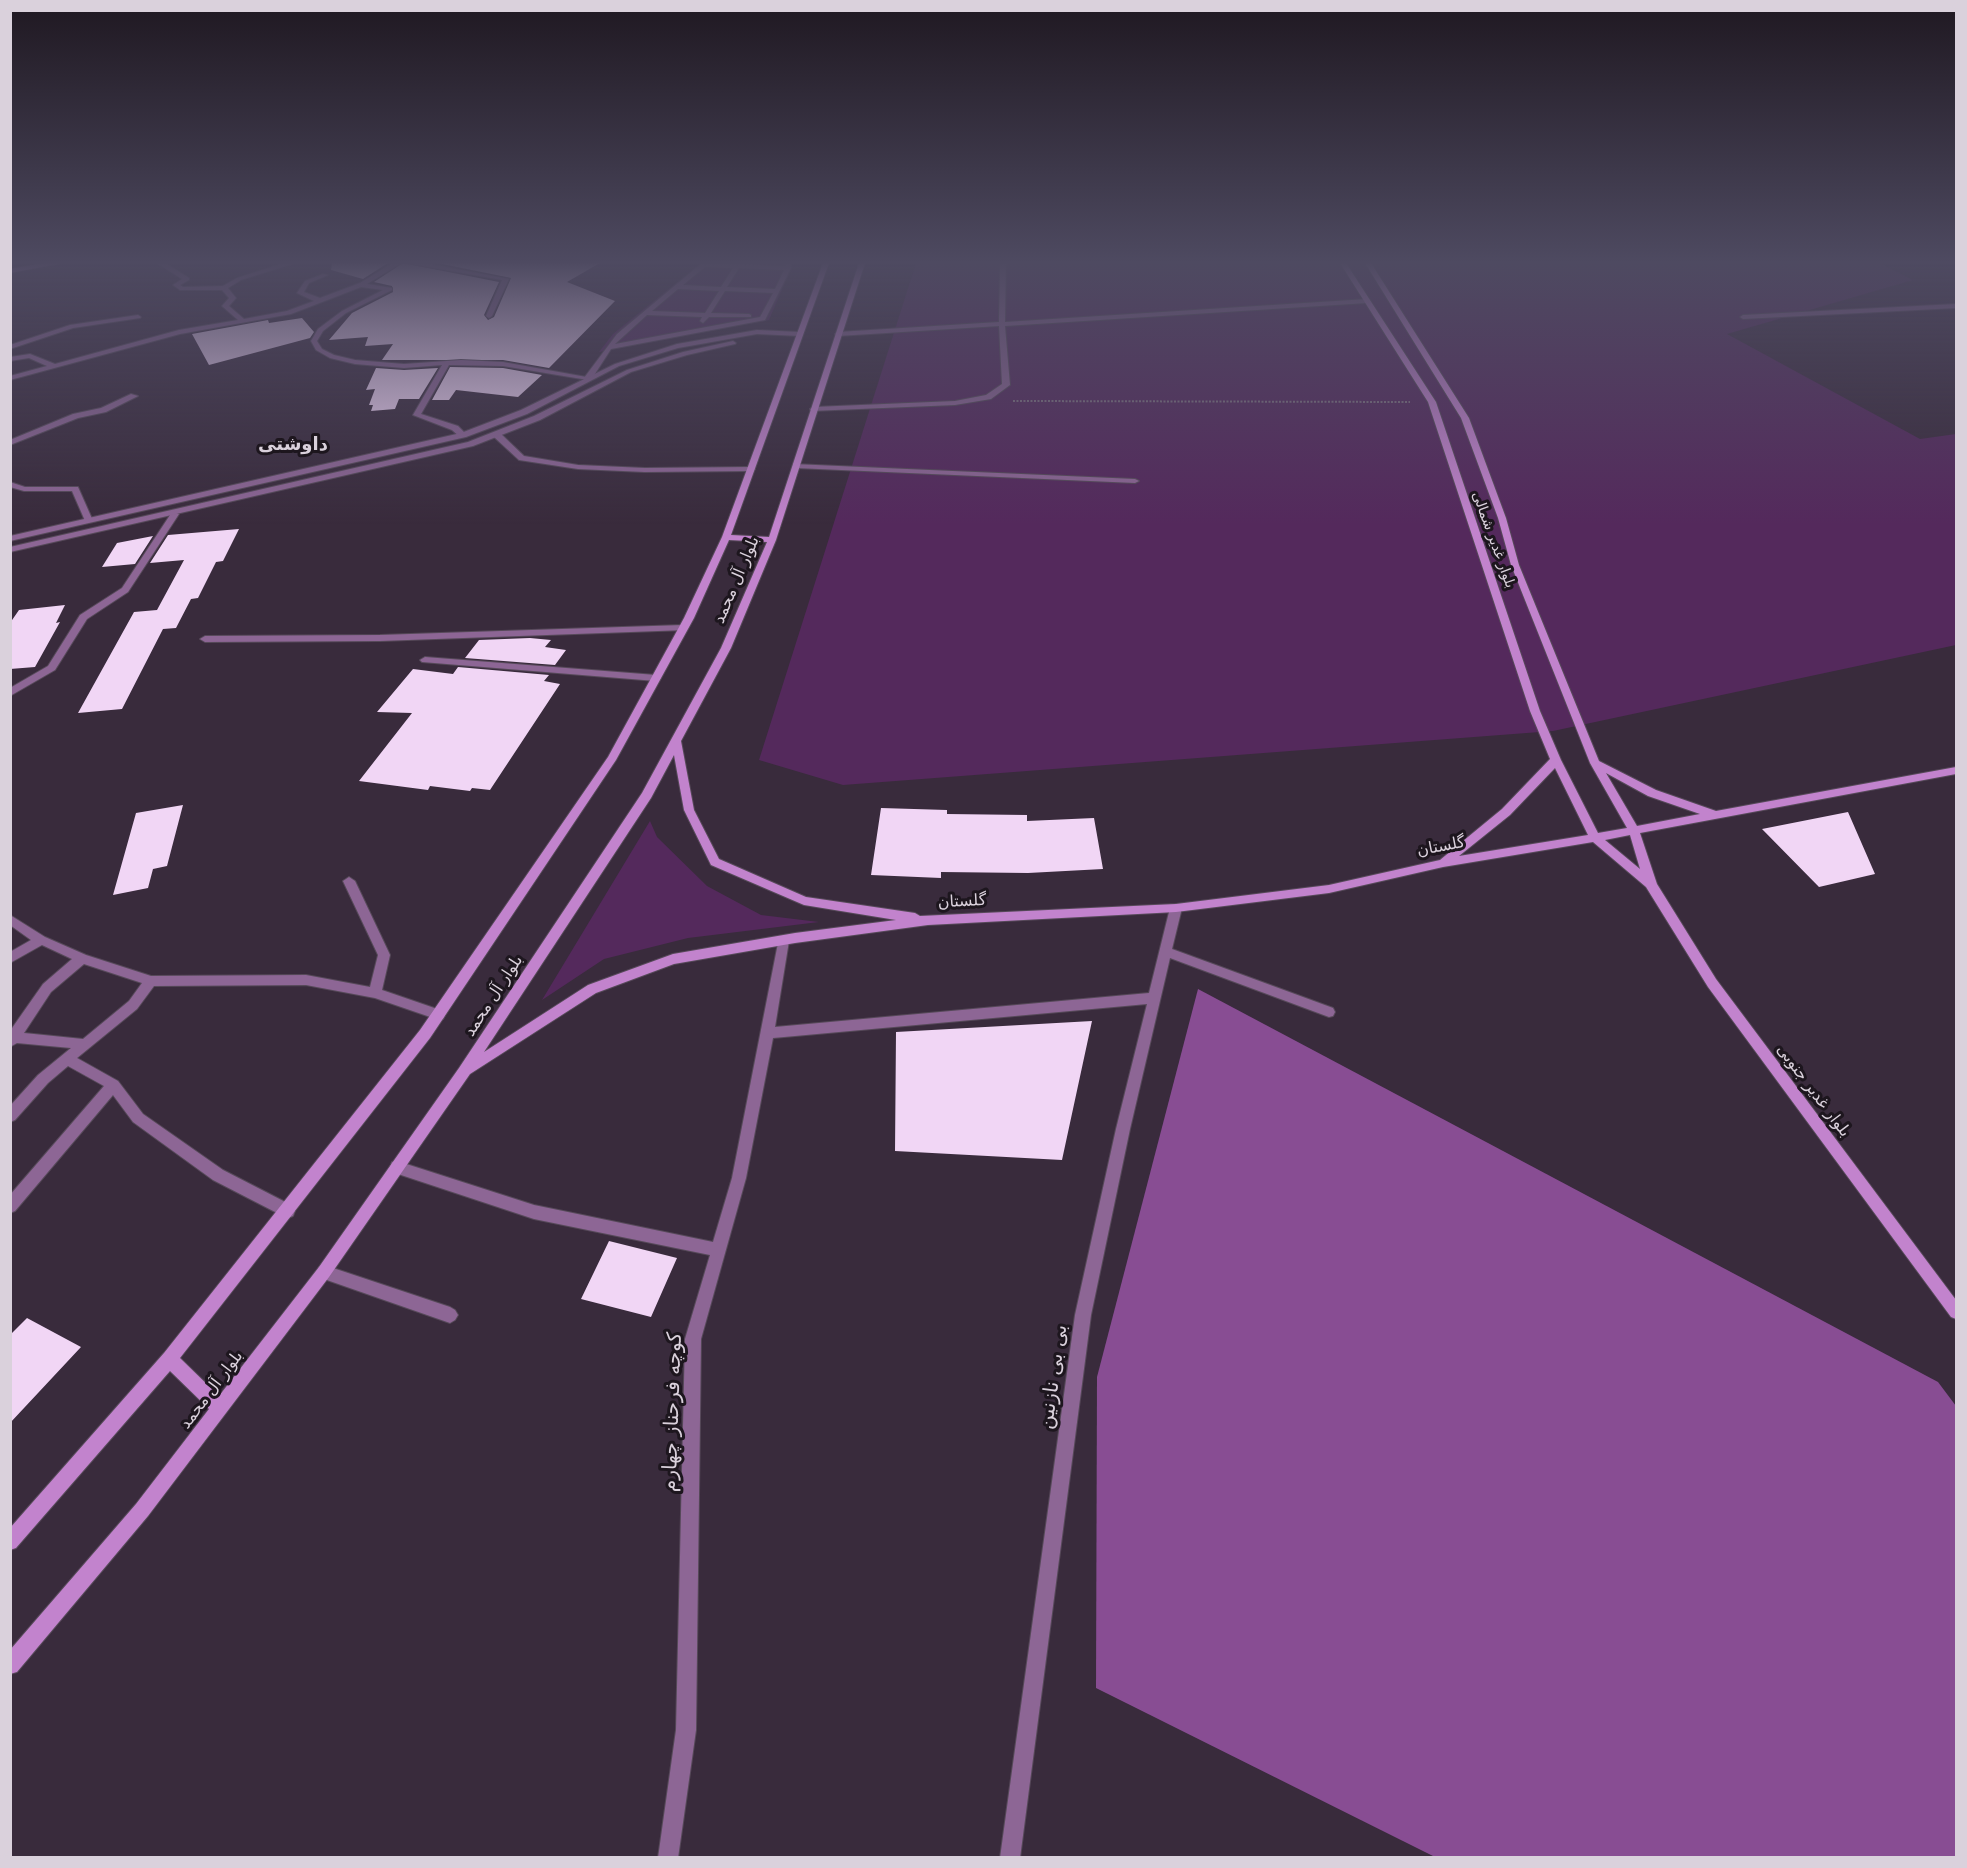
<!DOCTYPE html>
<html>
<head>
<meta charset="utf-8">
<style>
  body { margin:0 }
  #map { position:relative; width:1967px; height:1868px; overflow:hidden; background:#392b3c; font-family:"DejaVu Sans",sans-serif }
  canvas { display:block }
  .frame { position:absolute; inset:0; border:12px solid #dad1dc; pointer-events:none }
</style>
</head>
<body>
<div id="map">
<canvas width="1967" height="1868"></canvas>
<div class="frame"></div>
</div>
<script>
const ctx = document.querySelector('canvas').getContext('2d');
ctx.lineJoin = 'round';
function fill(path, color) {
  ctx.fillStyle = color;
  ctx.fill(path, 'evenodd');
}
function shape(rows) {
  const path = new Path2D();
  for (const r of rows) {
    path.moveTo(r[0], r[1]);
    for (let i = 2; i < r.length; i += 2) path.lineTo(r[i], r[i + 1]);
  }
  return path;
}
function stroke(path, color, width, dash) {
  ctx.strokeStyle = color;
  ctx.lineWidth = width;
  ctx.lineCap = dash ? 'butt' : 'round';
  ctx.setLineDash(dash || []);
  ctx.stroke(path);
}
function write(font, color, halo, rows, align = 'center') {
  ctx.font = font + ' "DejaVu Sans","Noto Sans Arabic",sans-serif';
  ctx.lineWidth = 6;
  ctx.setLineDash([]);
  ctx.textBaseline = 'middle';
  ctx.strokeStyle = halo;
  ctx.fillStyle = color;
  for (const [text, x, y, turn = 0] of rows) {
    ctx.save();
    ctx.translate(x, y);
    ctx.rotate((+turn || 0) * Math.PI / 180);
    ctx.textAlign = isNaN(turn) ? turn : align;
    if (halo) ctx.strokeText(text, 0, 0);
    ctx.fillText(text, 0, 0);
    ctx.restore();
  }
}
const green = shape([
  [701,263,790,263,792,266,769,320,599,352,613,334],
  [916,263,1880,263,1913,280,1727,334,1920,439,1956,434,1956,645,1553,731,843,785,759,760],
  [650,821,657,837,707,886,761,915,819,922,688,938,604,959,542,1000]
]);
const forest = shape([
  [1198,989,1938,1382,1956,1406,1956,1857,1435,1857,1096,1688,1097,1377]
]);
const building = shape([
  [332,263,388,263,363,279,331,270],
  [403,263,499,282,484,315,488,320,494,317,511,278,437,263,600,263,567,282,615,301,549,368,503,360,382,360,393,344,365,346,368,337,329,340,352,313,393,292,392,286,374,282],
  [302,318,314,332,310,338,209,365,192,334,268,320,269,323],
  [450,367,503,368,542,375,518,397,456,390,449,400,432,400],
  [376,368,404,370,438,368,419,399,399,399,395,409,371,411,373,405,369,405,375,389,366,390],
  [239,529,223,561,216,562,198,598,191,599,176,628,163,629,122,709,78,713,134,612,157,610,184,560,150,563,168,535],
  [153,536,135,564,102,567,117,543],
  [65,605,56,623,60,622,35,667,10,669,10,623,19,610],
  [530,638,551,640,545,647,566,650,555,665,465,658,479,640],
  [458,667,549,675,544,681,560,684,490,790,472,788,470,791,430,786,428,790,359,781,412,713,377,712,413,669,453,674],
  [183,805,167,866,153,869,148,888,113,895,136,813],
  [881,808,947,810,947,814,1027,815,1027,821,1094,818,1103,869,1028,873,941,872,941,878,871,875],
  [1848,812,1875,874,1819,887,1762,829],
  [1092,1021,1062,1160,895,1151,896,1032],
  [609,1241,677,1258,651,1317,581,1299],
  [27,1318,81,1347,10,1423,10,1335]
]);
const path = shape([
  [1013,401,1410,402]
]);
const service = shape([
  [702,263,785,266,784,263,790,263,791,268,765,320,611,349,591,380,585,380,584,378,617,334,702,263],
  [705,267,733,268,721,287,683,285,705,267],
  [739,268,784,270,775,289,727,287,739,268],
  [678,289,719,291,705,313,652,311,678,289],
  [725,291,773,293,760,317,615,344,647,315,702,317,700,321,703,323,709,317,751,317,751,315,749,314,711,313,725,291]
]);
const minor = shape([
  [157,263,165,263,189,278,189,280,180,285,183,287,223,286,237,278,284,263,295,263,241,280,228,288,236,298,229,306,244,319,287,311,314,301,297,293,305,281,323,274,328,275,309,283,304,292,320,298,360,283,393,263,401,263,367,284,392,288,392,290,346,313,323,331,317,341,322,349,334,355,355,360,404,364,461,360,503,362,592,378,588,380,503,366,449,365,421,414,458,426,467,435,460,437,452,430,413,415,442,365,404,368,355,364,330,358,316,350,311,341,318,329,342,311,383,290,361,287,291,314,180,334,10,380,10,376,47,366,29,358,10,361,10,357,30,354,55,364,179,330,238,320,222,306,229,298,222,290,180,290,173,285,182,279,157,263],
  [407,263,423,263,509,279,492,316,489,318,486,316,502,280,407,263],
  [1000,263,1006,263,1005,322,1367,299,1370,301,1367,303,1005,326,1010,385,991,399,955,405,811,411,810,409,814,407,955,401,986,395,1002,384,999,326,838,336,835,334,838,332,999,322,1000,263],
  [1956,304,1956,308,1743,319,1740,317,1743,315,1956,304],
  [138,315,141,317,140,318,73,328,10,349,10,345,70,325,138,315],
  [131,394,138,396,106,412,78,418,10,445,10,440,73,414,101,408,131,394],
  [494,433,500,433,524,456,578,465,645,468,751,467,755,469,751,471,645,472,578,469,519,460,494,437,494,433],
  [793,464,1135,479,1139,481,1135,483,796,468,793,468,793,464],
  [10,482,25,487,78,487,93,521,86,523,72,491,24,491,10,487,10,482],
  [172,512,179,514,128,592,87,619,55,670,10,696,10,688,48,666,80,615,122,588,172,512],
  [683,625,686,626,686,630,380,641,205,642,200,639,205,636,380,635,683,625],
  [425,657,656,675,661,678,656,681,422,662,420,660,425,657],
  [349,877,355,881,390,955,382,990,443,1011,445,1015,443,1019,439,1020,375,998,306,985,154,986,137,1009,77,1058,118,1081,143,1114,223,1170,293,1206,295,1211,293,1216,288,1218,283,1216,213,1180,133,1122,113,1095,15,1211,10,1213,10,1195,104,1086,68,1066,48,1083,15,1120,10,1122,10,1106,38,1075,71,1048,17,1043,10,1047,10,1031,43,984,72,959,42,945,10,963,10,952,31,940,10,925,10,915,45,937,86,955,151,976,306,975,370,987,378,955,343,881,349,877],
  [84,964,142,983,129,1001,83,1039,24,1033,51,992,84,964],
  [1176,904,1182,908,1172,949,1333,1008,1335,1012,1333,1016,1329,1017,1170,958,1130,1129,1091,1315,1020,1858,1000,1858,1075,1315,1116,1129,1147,1004,773,1038,746,1178,701,1339,696,1730,678,1858,658,1858,676,1730,685,1339,710,1255,534,1219,392,1172,390,1167,392,1162,397,1161,534,1205,713,1242,732,1178,779,938,787,938,789,941,775,1027,1149,993,1170,908,1176,904],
  [324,1265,450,1307,455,1310,458,1315,455,1320,450,1323,324,1279,319,1277,317,1272,319,1267,324,1265]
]);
const tertiary = shape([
  [757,330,800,332,803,334,800,336,757,334,678,348,619,366,527,414,466,437,10,541,10,536,461,433,521,410,615,364,677,344,757,330],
  [733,341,736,343,735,344,687,355,631,372,540,420,473,446,10,552,10,547,468,442,534,416,627,370,683,352,733,341]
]);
const secondary = shape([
  [45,263,62,263,10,273,10,269,45,263],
  [823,263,829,263,731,535,769,537,859,263,865,263,776,540,731,648,681,741,694,810,719,859,806,897,915,913,920,916,1176,904,1329,885,1440,860,1502,809,1550,759,1530,711,1428,402,1340,263,1346,263,1436,402,1540,711,1561,760,1598,833,1627,828,1590,763,1511,565,1498,518,1461,418,1365,263,1371,263,1469,418,1506,518,1519,565,1599,761,1656,790,1716,811,1956,767,1956,774,1640,833,1657,884,1716,979,1956,1300,1956,1319,1951,1317,1708,987,1646,887,1593,842,1443,867,1329,893,1176,912,928,925,795,943,674,964,596,993,470,1074,329,1277,148,1516,17,1672,10,1674,10,1650,136,1504,209,1409,170,1371,16,1548,10,1550,10,1528,164,1353,420,1030,608,757,684,618,722,537,823,263],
  [729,540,767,542,721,648,642,793,459,1068,319,1267,219,1396,180,1358,430,1038,616,760,694,618,729,540],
  [674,755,684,810,711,865,804,905,896,920,795,933,673,954,588,985,484,1052,651,798,674,755],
  [1555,768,1588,835,1459,856,1510,815,1555,768],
  [1606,773,1648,796,1700,814,1637,826,1606,773],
  [1630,835,1640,869,1605,840,1630,835]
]);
const farStreetnames = [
  ["بلوار غدیر شمالی",1493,540,70]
];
const streetNames = [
  ["بلوار آل محمد",737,580,-67],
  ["گلستان",1441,847,-11],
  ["گلستان",962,902,-3],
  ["بلوار آل محمد",494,996,-57],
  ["بلوار غدیر جنوبی",1813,1091,53],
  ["بلوار آل محمد",212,1390,-53]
];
const farDistrictnames = [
  ["داوشتی",293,445]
];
const nearStreetnames = [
  ["بی بی نازنین",1054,1377,-82],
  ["کوچه فرحناز چهارم",673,1412,-88]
];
fill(green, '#54295c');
fill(forest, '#884d93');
fill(building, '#f1d6f5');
stroke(service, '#564959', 2);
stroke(minor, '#564959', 2);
stroke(tertiary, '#564959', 2);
stroke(secondary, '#564959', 2);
stroke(path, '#807482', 2, [2, 1.5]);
fill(service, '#8d6695');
fill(minor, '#8d6695');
fill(tertiary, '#8d6695');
fill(secondary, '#c283cd');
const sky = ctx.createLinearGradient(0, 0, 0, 525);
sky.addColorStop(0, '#1f1821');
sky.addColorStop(0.5, '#4e4a61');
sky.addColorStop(1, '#4e4a6100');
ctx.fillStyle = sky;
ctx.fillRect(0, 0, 1967, 525);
write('14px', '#dad1dc', '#1d161e', farStreetnames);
write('16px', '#dad1dc', '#1d161e', streetNames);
write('bold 18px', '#dad1dc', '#1d161e', farDistrictnames);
write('20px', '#dad1dc', '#1d161e', nearStreetnames);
</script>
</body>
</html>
